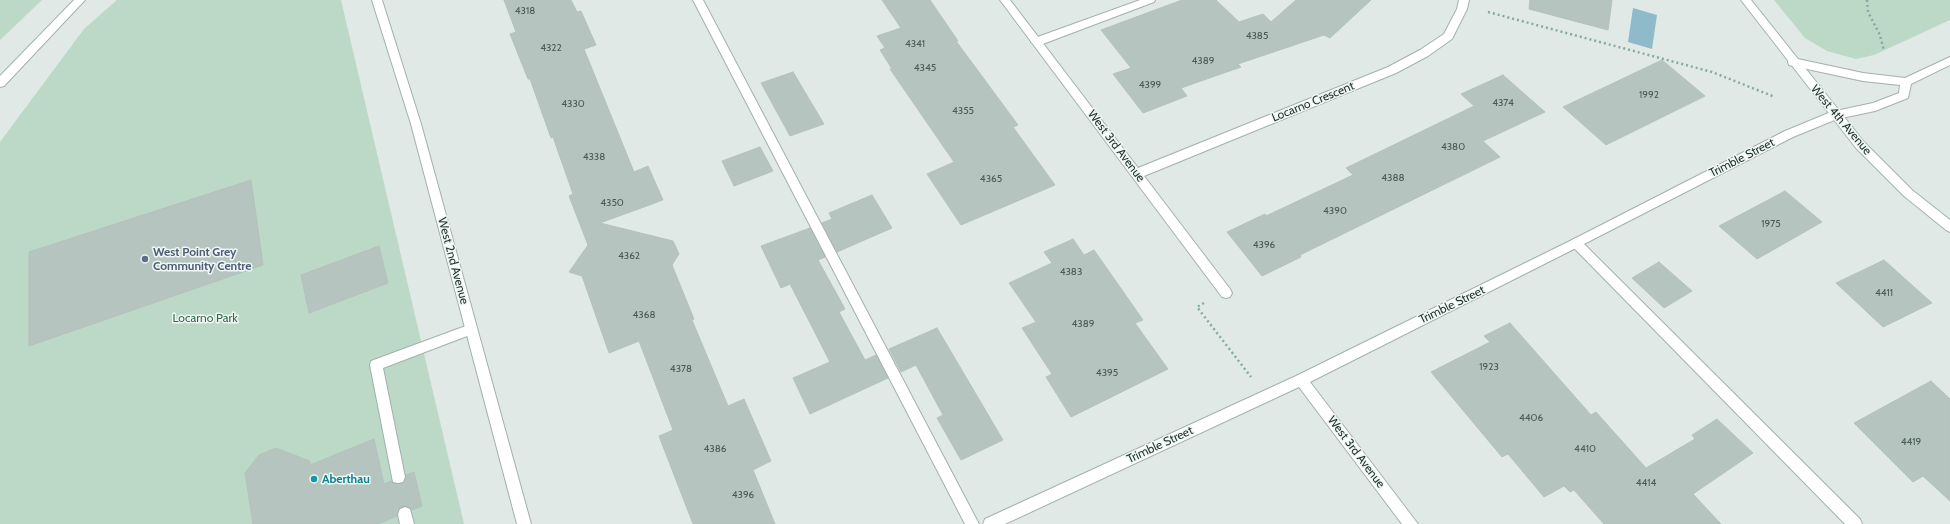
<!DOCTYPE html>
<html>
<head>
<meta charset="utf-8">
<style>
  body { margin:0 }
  canvas { display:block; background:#e0e9e6 }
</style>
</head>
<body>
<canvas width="1950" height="524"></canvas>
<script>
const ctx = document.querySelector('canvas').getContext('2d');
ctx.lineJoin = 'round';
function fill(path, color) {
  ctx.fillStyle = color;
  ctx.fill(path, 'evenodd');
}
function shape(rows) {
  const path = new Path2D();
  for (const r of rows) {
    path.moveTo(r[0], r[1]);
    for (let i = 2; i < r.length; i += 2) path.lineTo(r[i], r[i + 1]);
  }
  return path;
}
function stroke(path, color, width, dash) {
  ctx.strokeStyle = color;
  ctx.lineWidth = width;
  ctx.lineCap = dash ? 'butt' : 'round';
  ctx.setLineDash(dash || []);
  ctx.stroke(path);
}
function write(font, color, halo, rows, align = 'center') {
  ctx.font = font + ' Cabin,sans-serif';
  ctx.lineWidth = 3;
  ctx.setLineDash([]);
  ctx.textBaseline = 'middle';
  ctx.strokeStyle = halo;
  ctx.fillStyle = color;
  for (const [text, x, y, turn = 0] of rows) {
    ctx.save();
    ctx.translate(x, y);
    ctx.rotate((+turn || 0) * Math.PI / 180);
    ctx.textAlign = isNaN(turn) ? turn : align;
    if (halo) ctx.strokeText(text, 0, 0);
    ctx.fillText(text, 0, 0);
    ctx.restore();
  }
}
const green = shape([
  [0,0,42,0,0,40],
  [117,0,341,0,464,524,0,524,0,142,84,29],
  [1774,0,1950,0,1950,20,1874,55,1856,59,1827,51,1805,38]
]);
const water = shape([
  [1633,8,1657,15,1652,49,1628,42]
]);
const building = shape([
  [504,0,571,0,577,12,581,11,596,45,584,49,634,172,648,166,663,200,600,223,673,241,679,254,672,265,694,319,692,320,728,406,744,399,771,461,753,470,775,524,693,524,659,436,673,430,639,341,609,353,582,276,569,272,588,245,569,196,573,194,553,137,551,138,530,79,528,79,510,34,516,32,504,0],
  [882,0,930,0,958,41,956,41,1018,125,1013,127,1055,185,961,225,927,174,954,162,890,69,892,69,880,50,885,48,877,36,901,28,882,0],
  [1182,0,1216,0,1239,22,1263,14,1271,22,1296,0,1371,0,1330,38,1324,35,1238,64,1241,67,1181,88,1187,96,1143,113,1113,74,1131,68,1101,30,1182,0],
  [1530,0,1612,0,1608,30,1529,9,1530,0],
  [1662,60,1705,96,1606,145,1563,107,1662,60],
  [793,72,824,124,790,136,761,83,793,72],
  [1503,75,1545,112,1483,141,1500,157,1300,255,1301,257,1262,276,1227,232,1265,214,1266,216,1353,175,1346,168,1474,106,1461,94,1503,75],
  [760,147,773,171,734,186,722,161,760,147],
  [251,180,263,265,29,346,29,252,251,180],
  [1785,191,1822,222,1757,259,1719,226,1785,191],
  [872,195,892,228,837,252,822,223,832,219,829,213,872,195],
  [810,228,825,257,818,260,845,309,839,312,865,360,876,355,888,378,810,414,793,378,830,362,790,284,781,288,761,246,810,228],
  [1073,239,1084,255,1094,250,1143,320,1135,323,1168,369,1071,417,1046,377,1052,374,1022,328,1036,322,1009,283,1052,263,1044,252,1073,239],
  [379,246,388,283,309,313,301,275,379,246],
  [1884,260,1932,303,1883,327,1836,283,1884,260],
  [1659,262,1692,291,1664,308,1632,278,1659,262],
  [1510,323,1591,415,1596,412,1646,468,1695,439,1692,435,1717,419,1753,453,1693,494,1721,524,1604,524,1574,490,1570,492,1564,486,1544,497,1508,454,1502,457,1431,372,1490,342,1484,336,1510,323],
  [937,328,1003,440,961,460,937,418,943,415,916,365,901,372,889,349,937,328],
  [1931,381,1950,399,1950,501,1923,476,1913,482,1854,423,1931,381],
  [374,439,384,484,391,481,393,483,403,483,406,475,414,472,422,506,412,510,406,506,399,508,397,516,378,524,253,524,245,473,259,455,276,448,310,461,310,465,374,439]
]);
const path = shape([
  [1867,0,1868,12,1880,35,1884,51],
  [1488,12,1712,72,1775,97],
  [1204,303,1197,307,1251,377]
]);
const lane = shape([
  [693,0,703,0,979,524,965,524,693,0],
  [1140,0,1155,0,1154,2,1040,45,1036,46,1031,42,1032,39,1140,0],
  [1576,238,1580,240,1860,519,1862,524,1845,524,1572,246,1570,243,1572,240,1576,238],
  [471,324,475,325,477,329,475,333,383,368,405,477,403,482,398,483,393,482,370,365,371,361,471,324],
  [405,507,410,509,414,524,400,524,398,514,400,509,405,507]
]);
const street = shape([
  [372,0,382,0,421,124,531,524,517,524,411,124,372,0],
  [1000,0,1010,0,1138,168,1388,67,1420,50,1444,34,1457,9,1459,0,1469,0,1467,9,1452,39,1428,56,1396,73,1144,176,1230,289,1232,293,1230,297,1226,298,1222,297,1000,0],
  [1950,57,1950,65,1911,84,1908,98,1875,111,1837,119,1793,137,1580,246,1310,382,1418,524,1402,524,1299,387,1005,524,983,524,985,519,1296,376,1572,240,1785,131,1831,112,1873,103,1899,93,1900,85,1863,81,1793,66,1789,65,1788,62,1789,59,1793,58,1863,73,1905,78,1950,57]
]);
const secondary = shape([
  [74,0,85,0,4,86,0,87,0,76,74,0],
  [1741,0,1751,0,1864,142,1912,190,1950,220,1950,232,1946,230,1904,196,1856,148,1741,0]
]);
const markers = [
  [145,259,4,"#5c6f8a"],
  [314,479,4,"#0f9aa8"]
];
const numberNames = [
  ["4318",525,11],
  ["4385",1257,36],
  ["4341",915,44],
  ["4322",551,48],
  ["4389",1203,61],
  ["4345",925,68],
  ["4399",1150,85],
  ["1992",1649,95],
  ["4374",1503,103],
  ["4330",573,104],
  ["4355",963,111],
  ["4380",1453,147],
  ["4338",594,157],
  ["4388",1393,178],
  ["4365",991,179],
  ["4350",612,203],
  ["4390",1335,211],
  ["1975",1771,224],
  ["4396",1264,245],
  ["4362",629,256],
  ["4383",1071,272],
  ["4411",1884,293],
  ["4368",644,315],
  ["4389",1083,324],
  ["1923",1489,367],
  ["4378",681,369],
  ["4395",1107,373],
  ["4406",1531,418],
  ["4419",1911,442],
  ["4386",715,449],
  ["4410",1585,449],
  ["4414",1646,483],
  ["4396",743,495]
];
const streetNames = [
  ["Locarno Crescent",1313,102,-22],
  ["West 4th Avenue",1841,120,50],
  ["West 3rd Avenue",1116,146,53],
  ["Trimble Street",1742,158,-27],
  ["West 2nd Avenue",453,261,75],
  ["Trimble Street",1452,305,-26],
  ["Trimble Street",1160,445,-25],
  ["West 3rd Avenue",1356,452,53]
];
const serviceNames = [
  ["West Point Grey",153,252],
  ["Community Centre",153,266]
];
const parkNames = [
  ["Locarno Park",205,318]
];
const cultureNames = [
  ["Aberthau",322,479]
];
fill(green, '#bbd9c6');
fill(water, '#8ebac9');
fill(building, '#b6c4bf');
stroke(building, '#b4c2be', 1);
stroke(lane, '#a4b0ad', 2);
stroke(street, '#a4b0ad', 2);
stroke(secondary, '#a1b4af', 2);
stroke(path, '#84aaa2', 2.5, [2, 3]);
fill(lane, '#fff');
fill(street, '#fff');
fill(secondary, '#fff');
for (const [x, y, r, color] of markers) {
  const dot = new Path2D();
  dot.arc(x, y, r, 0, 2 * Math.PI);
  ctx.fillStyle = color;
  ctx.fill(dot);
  stroke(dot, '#f0f6f4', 1.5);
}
write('10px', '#485b57', null, numberNames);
write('12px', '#233834', '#f0f6f4', streetNames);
write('bold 12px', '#4e5e75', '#f0f6f4', serviceNames, 'left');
write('12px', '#316a4d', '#f0f6f4', parkNames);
write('bold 12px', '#0d838f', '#f0f6f4', cultureNames, 'left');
</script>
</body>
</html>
